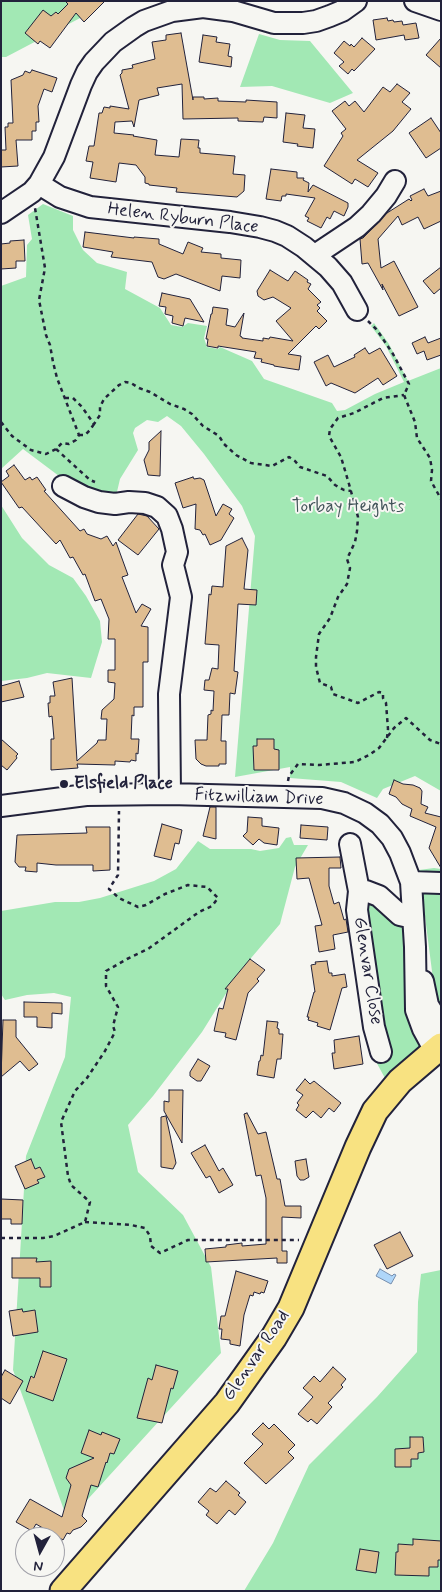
<!DOCTYPE html>
<html>
<head>
<meta charset="utf-8">
<style>
  body { margin:0 }
  #map { position:relative; width:442px; height:1592px; overflow:hidden; background:#f6f6f2; font-family:Mynerve,sans-serif }
  canvas { display:block }
  .frame { position:absolute; inset:0; border:2px solid #22223b; pointer-events:none }
  .north { position:absolute; left:15px; top:1527px; width:50px; height:50px; box-sizing:border-box; background:#f6f6f2; border:1px solid #a1a1a9; border-radius:50%; rotate:187deg; font-size:14px; font-weight:700; line-height:20px; text-align:center; color:#22223b }
  .north::after { content:''; display:block; margin:auto; width:18px; height:22px; background:#22223b; clip-path:polygon(50% 0,100% 100%,50% 72%,0 100%) }
</style>
</head>
<body>
<div id="map">
<canvas width="442" height="1592"></canvas>
<div class="frame"></div>
<div class="north">N</div>
</div>
<script>
const ctx = document.querySelector('canvas').getContext('2d');
ctx.lineJoin = 'round';
function fill(path, color) {
  ctx.fillStyle = color;
  ctx.fill(path, 'evenodd');
}
function shape(rows) {
  const path = new Path2D();
  for (const r of rows) {
    path.moveTo(r[0], r[1]);
    for (let i = 2; i < r.length; i += 2) path.lineTo(r[i], r[i + 1]);
  }
  return path;
}
function stroke(path, color, width, dash) {
  ctx.strokeStyle = color;
  ctx.lineWidth = width;
  ctx.lineCap = dash ? 'butt' : 'round';
  ctx.setLineDash(dash || []);
  ctx.stroke(path);
}
function write(font, color, halo, rows, align = 'center') {
  ctx.font = font + ' Mynerve,sans-serif';
  ctx.lineWidth = 4;
  ctx.setLineDash([]);
  ctx.textBaseline = 'middle';
  ctx.strokeStyle = halo;
  ctx.fillStyle = color;
  for (const [text, x, y, turn = 0] of rows) {
    ctx.save();
    ctx.translate(x, y);
    ctx.rotate((+turn || 0) * Math.PI / 180);
    ctx.textAlign = isNaN(turn) ? turn : align;
    if (halo) ctx.strokeText(text, 0, 0);
    ctx.fillText(text, 0, 0);
    ctx.restore();
  }
}
const green = shape([
  [1,1,87,1,84,16,6,57,1,57],
  [259,34,280,40,310,41,353,93,330,103,272,86,240,87],
  [43,204,73,216,73,230,83,250,97,263,127,272,125,289,160,308,171,325,182,327,188,323,207,326,204,338,207,347,218,349,220,347,252,361,264,379,332,403,337,411,345,410,375,394,404,382,386,346,371,326,374,323,389,344,408,381,441,368,441,791,415,776,383,789,377,798,341,782,290,778,290,767,235,777,255,536,242,506,204,454,181,426,167,416,158,422,147,420,135,428,133,433,138,450,120,479,116,496,112,497,99,490,78,488,59,476,23,449,1,469,1,286,26,277,27,245,32,239,28,215],
  [1,505,22,538,49,565,73,578,86,596,100,621,102,642,91,678,47,673,27,678,1,681],
  [291,837,294,845,308,845,295,867,280,924,240,971,202,1032,153,1096,128,1125,138,1172,183,1215,211,1267,221,1353,68,1521,13,1370,26,1156,65,1057,71,997,54,993,27,995,5,1000,1,994,1,911,55,902,79,902,100,898,154,881,176,869,198,841,210,849,251,849,260,851,279,848,286,838],
  [434,868,441,869,441,1013,433,979,419,870],
  [362,897,402,921,411,988,424,1042,386,1080,374,1058],
  [441,1270,441,1591,244,1591,273,1543,309,1465,377,1397,417,1352,418,1302,421,1274]
]);
const water = shape([
  [380,1269,392,1276,394,1274,396,1275,391,1284,376,1276,380,1269]
]);
const building = shape([
  [65,1,105,1,84,22,76,13,50,48,40,41,38,44,25,33,43,10,51,16,56,12,58,14,68,4,65,1],
  [387,18,388,21,393,20,394,22,402,21,403,25,416,23,419,38,405,40,404,35,376,40,373,20,387,18],
  [181,33,193,100,193,97,204,97,204,99,218,98,218,101,246,102,246,100,277,102,277,118,264,117,263,122,238,121,238,118,183,119,182,84,157,88,159,95,139,100,134,127,132,121,115,122,114,133,134,135,133,136,157,140,155,155,179,157,181,139,199,140,198,148,200,148,200,153,235,156,233,174,245,175,244,191,237,197,176,192,177,188,149,185,149,184,145,183,145,177,136,165,119,163,116,182,90,178,93,162,86,161,89,146,94,146,99,113,102,113,104,107,110,108,110,106,129,109,120,75,122,73,122,70,133,68,132,65,155,59,152,42,166,40,166,35,181,33],
  [203,35,217,37,216,42,230,44,228,56,232,57,231,67,199,62,203,35],
  [362,38,375,49,354,71,352,69,348,74,339,66,344,62,334,53,344,41,350,46,351,44,354,47,362,38],
  [441,38,441,68,426,55,441,38],
  [32,70,57,78,52,92,44,89,38,106,39,122,36,122,36,131,32,131,32,140,16,140,18,166,1,167,1,150,6,150,5,127,8,127,8,123,13,123,11,80,23,75,25,71,30,73,32,70],
  [397,84,410,93,402,102,411,109,393,131,357,160,378,173,368,187,355,179,352,184,324,166,343,136,341,133,346,129,332,111,345,101,349,106,355,101,364,112,383,87,390,92,397,84],
  [286,113,305,115,303,128,315,129,313,148,297,146,298,144,283,142,286,113],
  [431,118,441,133,441,148,426,158,409,133,431,118],
  [271,169,297,172,297,178,304,178,303,180,309,183,308,192,313,185,348,203,348,207,344,216,334,211,330,219,327,217,321,228,307,221,309,218,305,216,315,198,286,194,286,196,282,196,281,201,266,199,271,169],
  [424,189,428,196,441,191,441,221,424,229,418,217,402,225,398,216,378,239,381,268,394,261,418,307,399,316,382,284,383,290,368,263,362,264,360,239,363,238,387,213,409,199,411,201,412,200,410,196,424,189],
  [85,232,134,238,134,237,159,239,159,244,183,254,188,242,203,248,201,252,221,254,221,258,241,260,240,278,222,276,220,291,176,274,164,279,158,277,152,262,111,257,113,252,83,247,85,232],
  [24,240,25,261,16,261,16,268,1,269,1,244,10,243,10,241,24,240],
  [441,267,441,288,434,294,423,281,441,267],
  [270,270,288,281,295,271,308,280,307,282,311,284,308,289,321,302,317,305,320,308,317,311,327,321,319,329,316,326,288,354,301,356,299,370,274,366,274,365,261,362,262,359,254,358,256,352,218,346,218,348,207,346,208,339,206,339,211,314,212,314,213,307,228,309,226,325,235,327,244,313,240,336,242,337,242,338,263,341,263,338,269,339,270,337,293,341,276,321,291,308,273,297,264,300,258,296,257,291,270,270],
  [162,293,190,299,204,322,185,318,183,326,172,323,173,316,165,314,166,307,159,306,162,293],
  [425,337,428,343,441,338,441,355,427,360,424,351,417,354,412,343,425,337],
  [365,348,369,354,380,348,397,376,383,385,378,378,355,393,331,383,326,386,314,362,328,355,334,367,355,357,354,355,365,348],
  [161,431,160,476,148,475,144,460,149,450,149,442,161,431],
  [14,465,25,480,30,477,32,480,37,477,46,490,44,491,80,531,84,529,87,534,101,539,107,536,113,546,116,542,128,575,122,577,136,613,142,604,151,609,141,626,148,627,148,662,143,662,143,707,134,707,134,716,132,715,131,739,139,739,138,754,136,753,136,761,131,760,130,762,115,761,115,765,77,764,78,768,51,770,51,739,54,739,52,716,49,717,48,703,50,703,50,696,55,696,53,682,72,678,77,761,97,743,98,740,106,740,107,719,101,719,102,710,114,699,115,683,108,682,108,670,115,670,115,639,108,639,109,619,101,599,95,601,85,574,83,575,73,557,70,558,60,540,56,544,22,507,19,508,1,482,9,476,6,471,14,465],
  [193,477,194,479,200,478,204,480,216,516,223,504,232,509,229,514,234,518,221,540,210,545,205,534,203,535,200,530,195,529,196,504,183,508,175,483,193,477],
  [138,514,147,516,159,529,138,555,118,540,138,514],
  [242,538,248,550,244,589,257,590,256,605,238,604,234,671,238,672,235,694,230,693,229,715,222,715,221,741,226,741,226,764,219,764,219,766,206,766,201,764,196,759,195,740,207,740,208,715,211,714,211,710,213,711,214,691,204,690,205,680,209,680,212,668,218,669,219,645,205,644,209,594,211,595,212,586,223,587,226,546,242,538],
  [19,681,24,697,1,702,1,686,19,681],
  [1,739,18,754,16,756,17,758,7,770,1,765,1,739],
  [257,739,274,739,274,749,279,750,279,770,254,770,253,746,257,746,257,739],
  [394,780,403,784,413,785,420,788,422,791,421,804,428,807,425,813,441,817,441,868,429,848,436,827,410,816,412,809,402,804,396,797,389,794,394,780],
  [210,807,216,807,216,839,203,836,210,807],
  [248,817,262,818,262,826,279,828,277,845,264,843,259,839,253,845,243,836,247,832,248,817],
  [162,824,182,830,179,844,175,843,171,860,154,856,162,824],
  [301,825,328,827,327,840,300,838,301,825],
  [86,827,110,827,110,870,93,871,93,865,56,865,37,863,37,872,25,871,26,867,19,867,15,862,17,835,87,833,86,827],
  [340,857,341,868,329,868,329,886,334,904,339,902,344,920,346,919,348,932,333,935,335,949,319,952,315,926,322,925,309,878,297,879,296,858,340,857],
  [250,959,265,970,257,979,259,981,248,993,236,1040,225,1037,226,1033,214,1031,219,1008,223,1009,228,989,225,989,250,959],
  [327,961,329,973,332,973,332,976,345,974,347,987,342,988,330,1030,317,1026,318,1023,308,1020,309,1017,307,1017,314,992,315,992,311,965,316,964,315,962,327,961],
  [24,1002,62,1003,62,1014,52,1013,52,1028,37,1027,37,1017,24,1017,24,1002],
  [3,1020,16,1020,16,1037,38,1064,29,1071,20,1061,1,1077,3,1020],
  [267,1021,278,1022,277,1028,279,1029,279,1034,283,1034,281,1059,277,1059,274,1078,257,1075,259,1061,260,1061,261,1055,263,1056,267,1021],
  [359,1036,363,1064,334,1069,332,1053,335,1053,334,1040,359,1036],
  [198,1059,210,1066,201,1081,197,1081,190,1076,190,1072,198,1059],
  [305,1079,310,1084,314,1081,341,1103,334,1112,329,1108,321,1118,313,1111,306,1118,296,1110,299,1105,297,1103,303,1095,296,1090,305,1079],
  [169,1090,183,1090,182,1143,164,1111,164,1101,169,1102,169,1090],
  [247,1113,258,1134,266,1132,277,1179,280,1179,285,1206,301,1206,301,1218,282,1217,282,1251,287,1251,287,1263,277,1263,277,1258,206,1262,205,1249,226,1247,226,1245,242,1243,242,1246,266,1244,266,1198,261,1175,256,1176,244,1114,247,1113],
  [166,1116,176,1163,173,1169,161,1167,161,1117,166,1116],
  [205,1145,219,1171,223,1168,233,1185,219,1193,210,1176,206,1178,191,1153,205,1145],
  [31,1159,35,1169,40,1167,45,1177,37,1180,39,1183,25,1189,15,1166,31,1159],
  [306,1159,309,1177,304,1180,300,1180,297,1176,295,1161,306,1159],
  [1,1199,23,1200,22,1224,11,1224,11,1219,1,1219,1,1199],
  [400,1232,413,1256,387,1269,374,1245,400,1232],
  [12,1258,37,1258,36,1262,51,1261,51,1287,40,1287,40,1278,12,1278,12,1258],
  [236,1271,268,1281,264,1293,261,1292,260,1294,254,1292,253,1296,250,1295,244,1315,240,1346,230,1344,230,1340,221,1339,222,1329,219,1329,221,1316,225,1316,236,1271],
  [22,1309,23,1312,35,1310,38,1332,13,1336,9,1311,22,1309],
  [43,1351,67,1359,53,1401,26,1391,31,1376,34,1378,43,1351],
  [156,1365,178,1371,173,1389,171,1388,162,1423,137,1418,148,1378,152,1380,156,1365],
  [333,1367,346,1379,341,1385,343,1387,328,1403,332,1407,317,1424,311,1419,308,1422,298,1414,313,1397,303,1388,314,1376,320,1382,333,1367],
  [5,1370,23,1381,10,1404,1,1398,1,1377,5,1370],
  [263,1423,269,1429,274,1424,295,1445,288,1452,294,1458,266,1484,244,1463,263,1444,252,1434,263,1423],
  [89,1430,101,1435,102,1432,120,1439,114,1454,110,1453,107,1463,106,1462,98,1487,91,1485,82,1516,87,1521,81,1527,73,1530,70,1534,67,1533,63,1540,36,1524,32,1531,16,1522,30,1499,62,1517,71,1485,66,1478,69,1469,94,1458,81,1453,89,1430],
  [410,1437,423,1437,424,1452,418,1453,418,1459,411,1459,411,1467,395,1467,395,1449,410,1448,410,1437],
  [226,1481,240,1493,238,1495,246,1502,235,1515,229,1510,217,1524,206,1515,209,1511,198,1502,210,1488,216,1492,226,1481],
  [413,1539,441,1541,441,1560,438,1560,438,1567,429,1567,429,1576,395,1575,396,1552,398,1552,398,1544,413,1545,413,1539],
  [360,1549,379,1552,376,1573,356,1570,360,1549]
]);
const path = shape([
  [368,321,377,330,393,354,409,384,404,395,415,422,417,438,430,458,432,470,431,481,441,499],
  [65,398,73,398,82,407,94,424,100,415,100,407,104,399,119,385,125,382,131,383,139,388,150,392,170,404,184,409,192,414,203,426,219,436,224,444,236,455,251,463,272,466,289,457,295,461,300,467,327,476,335,485,344,490,351,491],
  [1,422,12,436,31,450,46,454,56,449,62,443,69,444,76,440,79,435,57,378,53,362,50,345,46,335,39,300,45,268,35,208],
  [79,435,85,435,90,430,94,424],
  [56,449,90,480,95,482],
  [387,738,388,729,386,703,383,698,383,693,379,692,358,703,333,694,331,687,320,683,316,667,316,657,319,634,330,618,338,597,347,584,350,568,347,559,355,542,357,531,358,517,349,484,341,457,329,436,330,429,338,418,354,413,383,398,404,395],
  [288,781,289,776,298,764,319,765,355,762,369,755,379,748,394,728,406,718,430,740,441,744],
  [85,1222,131,1225,145,1228,150,1236,151,1246,160,1253,188,1240,299,1240],
  [1,1238,43,1238,54,1236,85,1222,90,1202,71,1185,68,1176,61,1122,75,1091,87,1078,105,1051,115,1032,113,1026,118,1007,106,986,106,971,127,959,148,949,199,912,212,906,218,898,207,887,188,885,165,894,146,905,138,907,119,898,109,889,118,875,119,811]
]);
const minor = shape([
  [415,1,441,10],
  [39,184,60,197,90,207,230,222,260,227,275,231,287,236,304,247,328,267,342,283,357,310],
  [1,213,32,192,39,184,54,157,81,85,87,72,94,62,113,42,134,27,144,21,172,11,203,7,233,11,274,23,303,23,316,21,330,16,342,11,356,1],
  [315,255,357,227,371,214,386,196,395,181],
  [63,486,84,497,99,502,115,504,129,502,145,503,157,507,167,516,172,529,177,552,173,565,181,597,169,694,170,794],
  [1,806,86,795,170,794,322,798,344,803,365,813,380,824,392,838,400,853,411,882,415,947,416,1010,423,1029,435,1051],
  [350,844,359,891],
  [411,882,441,883],
  [423,981,428,1005,441,1027],
  [381,1052,374,1027,357,910,359,891,366,891,379,896,400,915,413,918]
]);
const major = shape([
  [63,1591,227,1403,274,1337,291,1308,358,1147,375,1111,400,1081,441,1046]
]);
const markers = [
  [64,784,5,"#22223b"]
];
const streetNames = [
  ["Helen Ryburn Place",183,219,7],
  ["Fitzwilliam Drive",259,798,2],
  ["Glenvar Close",367,971,81],
  ["Glenvar Road",257,1356,-56]
];
const parkNames = [
  ["Torbay Heights",348,507]
];
const poiNames = [
  ["Elsfield Place",74,784]
];
fill(green, '#a2e8b4');
fill(water, '#afd6f9');
stroke(water, '#778ead', 1);
fill(building, '#dfbd91');
stroke(building, '#22223b', 1);
stroke(minor, '#22223b', 24);
stroke(major, '#22223b', 29);
stroke(path, '#22223b', 2.5, [4, 4]);
stroke(minor, '#f6f6f2', 20);
stroke(major, '#f8e281', 25);
for (const [x, y, r, color] of markers) {
  const dot = new Path2D();
  dot.arc(x, y, r, 0, 2 * Math.PI);
  ctx.fillStyle = color;
  ctx.fill(dot);
  stroke(dot, '#f6f6f2', 2);
}
write('18px', '#22223b', '#f6f6f2', streetNames);
write('18px', '#425459', '#f6f6f2', parkNames);
write('bold 18px', '#22223b', '#f6f6f2', poiNames, 'left');
</script>
</body>
</html>
